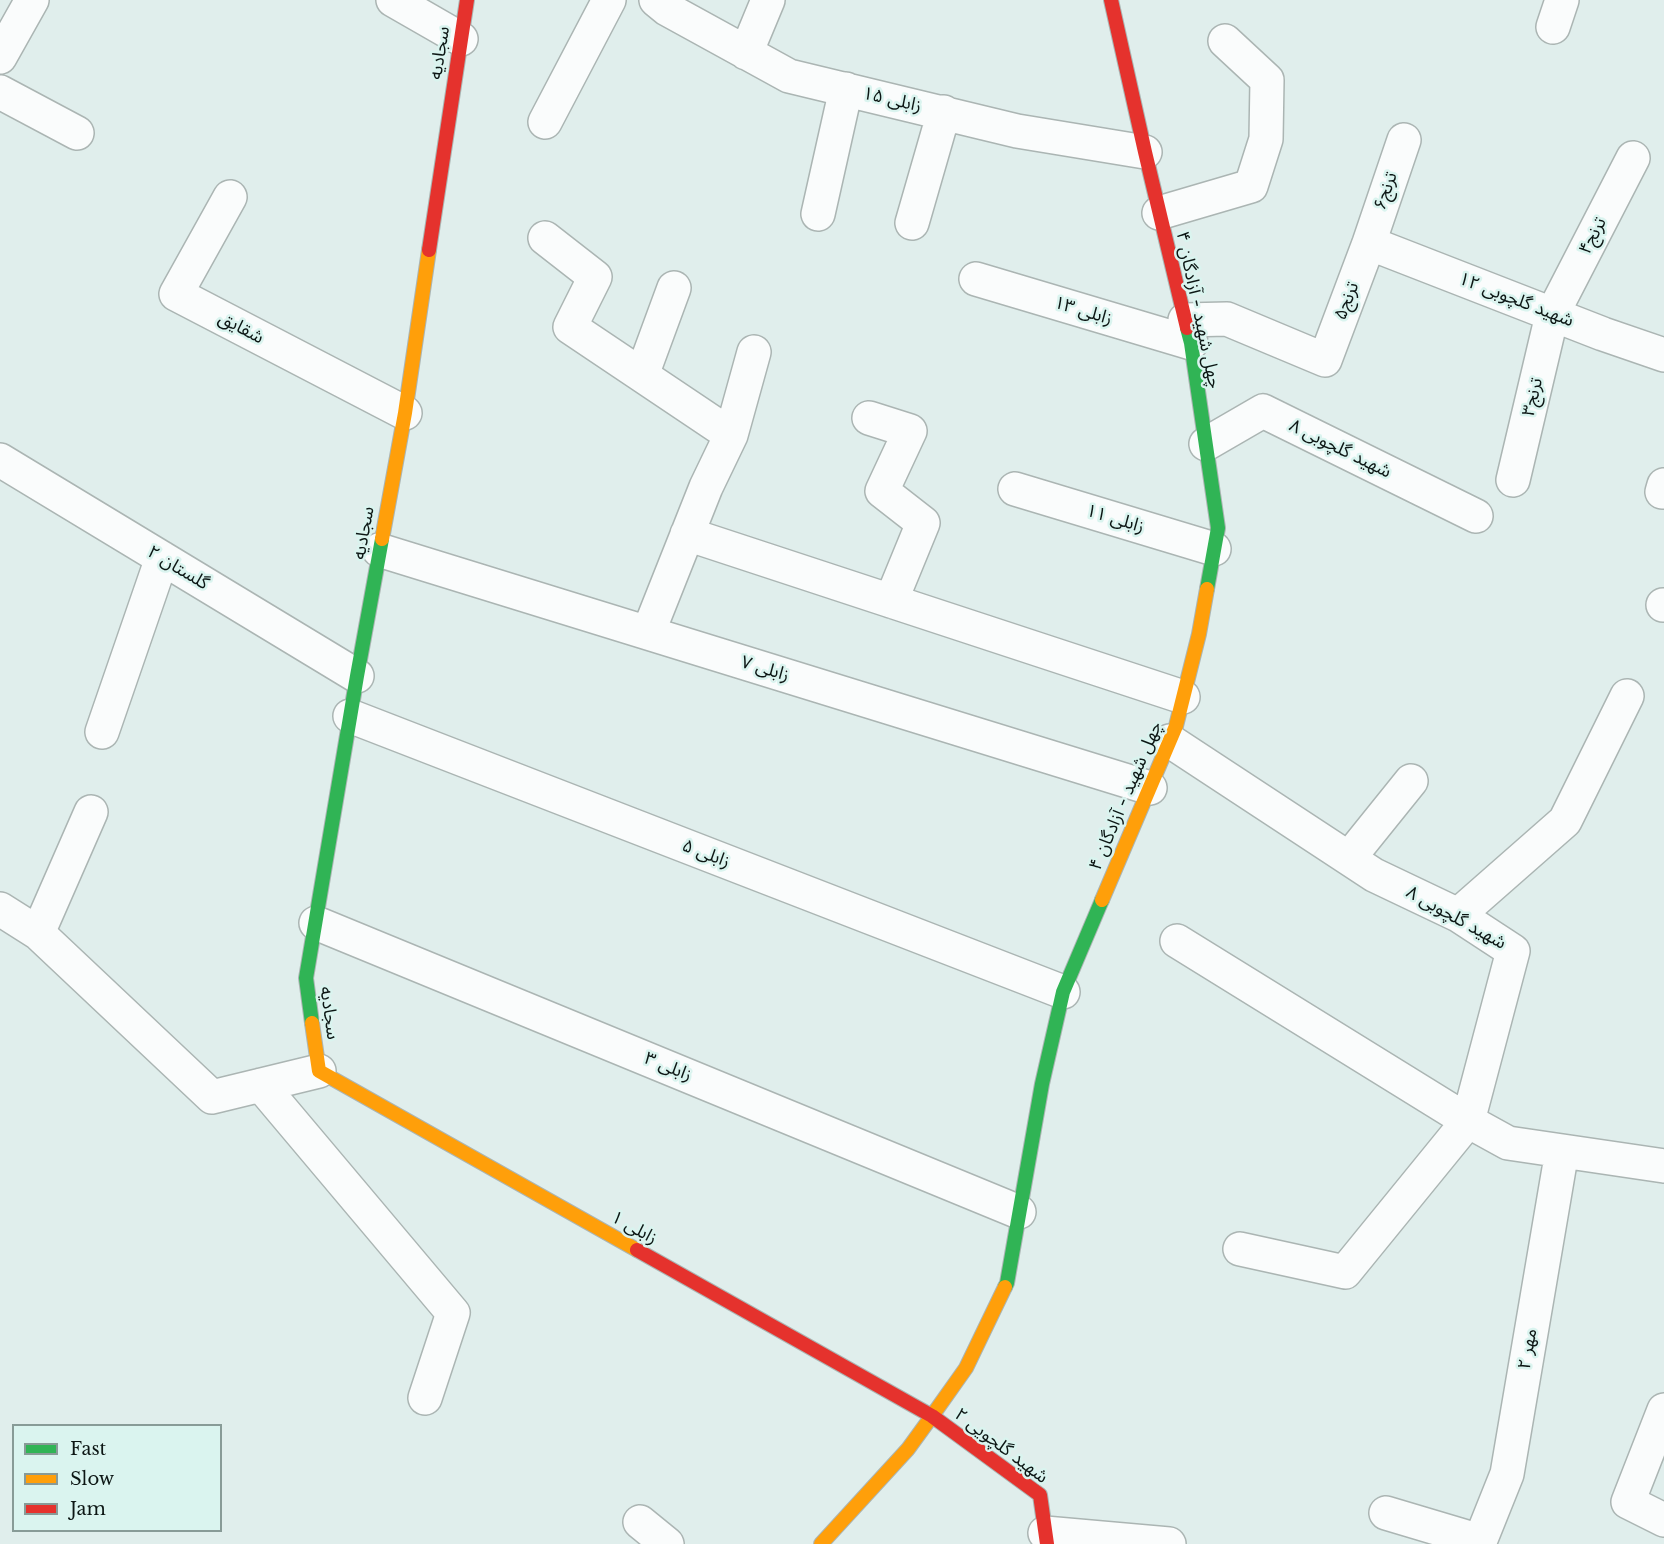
<!DOCTYPE html>
<html>
<head>
<meta charset="utf-8">
<style>
  body { margin:0 }
  #map { position:relative; width:1664px; height:1544px; overflow:hidden; background:#e0eeec; font-family:"Libre Baskerville",serif }
  canvas { display:block }
  .legend { position:absolute; left:12px; top:1424px; width:210px; height:108px; box-sizing:border-box; background:#daf4ef; border:2px solid #889b97; margin:0; padding:8px 10px; list-style:none; font-size:18px; color:#0c1614 }
  .legend li { display:flex; align-items:center; gap:12px; height:30px }
  .legend b { width:30px; border:2px solid #889b97 }
</style>
</head>
<body>
<div id="map">
<canvas width="1664" height="1544"></canvas>
<ul class="legend">
<li><b style="height:8px;background:#30b455"></b>Fast</li>
<li><b style="height:8px;background:#ff9f0a"></b>Slow</li>
<li><b style="height:8px;background:#e5322d"></b>Jam</li>
</ul>
</div>
<script>
const ctx = document.querySelector('canvas').getContext('2d');
ctx.lineJoin = 'round';
function shape(rows) {
  const path = new Path2D();
  for (const r of rows) {
    path.moveTo(r[0], r[1]);
    for (let i = 2; i < r.length; i += 2) path.lineTo(r[i], r[i + 1]);
  }
  return path;
}
function stroke(path, color, width, dash) {
  ctx.strokeStyle = color;
  ctx.lineWidth = width;
  ctx.lineCap = dash ? 'butt' : 'round';
  ctx.setLineDash(dash || []);
  ctx.stroke(path);
}
function write(font, color, halo, rows, align = 'center') {
  ctx.font = font + ' "Libre Baskerville","Noto Sans Arabic",serif';
  ctx.lineWidth = 5;
  ctx.setLineDash([]);
  ctx.textBaseline = 'middle';
  ctx.strokeStyle = halo;
  ctx.fillStyle = color;
  for (const [text, x, y, turn = 0] of rows) {
    ctx.save();
    ctx.translate(x, y);
    ctx.rotate((+turn || 0) * Math.PI / 180);
    ctx.textAlign = isNaN(turn) ? turn : align;
    if (halo) ctx.strokeText(text, 0, 0);
    ctx.fillText(text, 0, 0);
    ctx.restore();
  }
}
const street = shape([
  [393,0,461,39],
  [656,0,667,9,789,76,1017,131,1145,152],
  [1553,27,1562,0],
  [746,53,768,0],
  [0,57,32,0],
  [0,92,77,133],
  [545,122,609,0],
  [230,197,176,294,405,413],
  [1159,213,1251,186,1266,139,1267,80,1225,41],
  [818,214,846,89],
  [912,223,944,112],
  [545,238,595,277,570,327,731,435],
  [1369,243,1603,334,1664,355],
  [976,279,1191,343],
  [1185,320,1227,319,1325,360,1369,243,1404,140],
  [642,375,674,288],
  [869,418,910,431,882,491,923,523,891,601],
  [1206,444,1263,411,1476,516],
  [0,460,357,676],
  [1513,480,1552,315,1633,158],
  [1015,489,1214,549],
  [1662,492,1664,485],
  [687,534,1183,697],
  [379,550,1150,788],
  [1663,605,1664,605],
  [648,633,706,487,731,435,754,352],
  [350,716,1063,992],
  [102,732,162,558],
  [1170,741,1374,875,1458,915,1513,951,1468,1121,1508,1143,1664,1166],
  [1349,858,1411,781],
  [0,909,38,933,212,1097,319,1071],
  [1458,915,1565,821,1627,696],
  [316,923,1019,1212],
  [38,933,91,812],
  [1177,941,1468,1121,1345,1272,1240,1249],
  [261,1085,453,1313,425,1398],
  [1664,1410,1628,1502,1664,1520],
  [1386,1513,1480,1541],
  [640,1522,667,1544],
  [1045,1533,1169,1544],
  [1479,1544,1507,1474,1562,1151]
]);
const fast = shape([
  [1187,328,1191,343,1218,528,1207,589],
  [312,1023,306,978,357,676,382,539],
  [1005,1287,1007,1283,1042,1084,1063,992,1102,900]
]);
const slow = shape([
  [382,539,405,413,429,250],
  [1102,900,1176,726,1199,634,1207,589],
  [312,1023,319,1071,637,1250],
  [821,1544,908,1449,932,1416,966,1368,1005,1287]
]);
const jam = shape([
  [1111,0,1145,152,1187,328],
  [429,250,467,0],
  [637,1250,932,1416,1040,1495,1047,1544]
]);
const streetNames = [
  ["سجادیه",440,53,-81],
  ["زابلی ۱۵",892,100,13],
  ["ترنج۶",1386,191,-71],
  ["ترنج۴",1593,236,-63],
  ["شهید گلچوبی ۱۲",1516,300,21],
  ["ترنج۵",1347,301,-69],
  ["چهل شهید - آزادگان ۴",1198,310,78],
  ["زابلی ۱۳",1083,311,17],
  ["شقایق",241,328,28],
  ["ترنج۳",1533,397,-77],
  ["شهید گلچوبی ۸",1340,449,26],
  ["زابلی ۱۱",1115,519,17],
  ["سجادیه",364,533,-80],
  ["گلستان ۲",178,568,31],
  ["زابلی ۷",765,669,17],
  ["چهل شهید - آزادگان ۴",1126,796,-67],
  ["زابلی ۵",706,854,21],
  ["شهید گلچوبی ۸",1456,918,29],
  ["سجادیه",329,1013,82],
  ["زابلی ۳",668,1067,22],
  ["زابلی ۱",634,1228,29],
  ["مهر ۲",1528,1349,-80],
  ["شهید گلچویی ۲",1001,1446,37]
];
stroke(street, '#abb5b3', 36);
stroke(fast, '#abb5b3', 16);
stroke(slow, '#abb5b3', 16);
stroke(jam, '#abb5b3', 16);
stroke(street, '#fafcfc', 33);
stroke(fast, '#30b455', 14);
stroke(slow, '#ff9f0a', 14);
stroke(jam, '#e5322d', 14);
write('18px', '#0c1614', '#daf4ef', streetNames);
</script>
</body>
</html>
